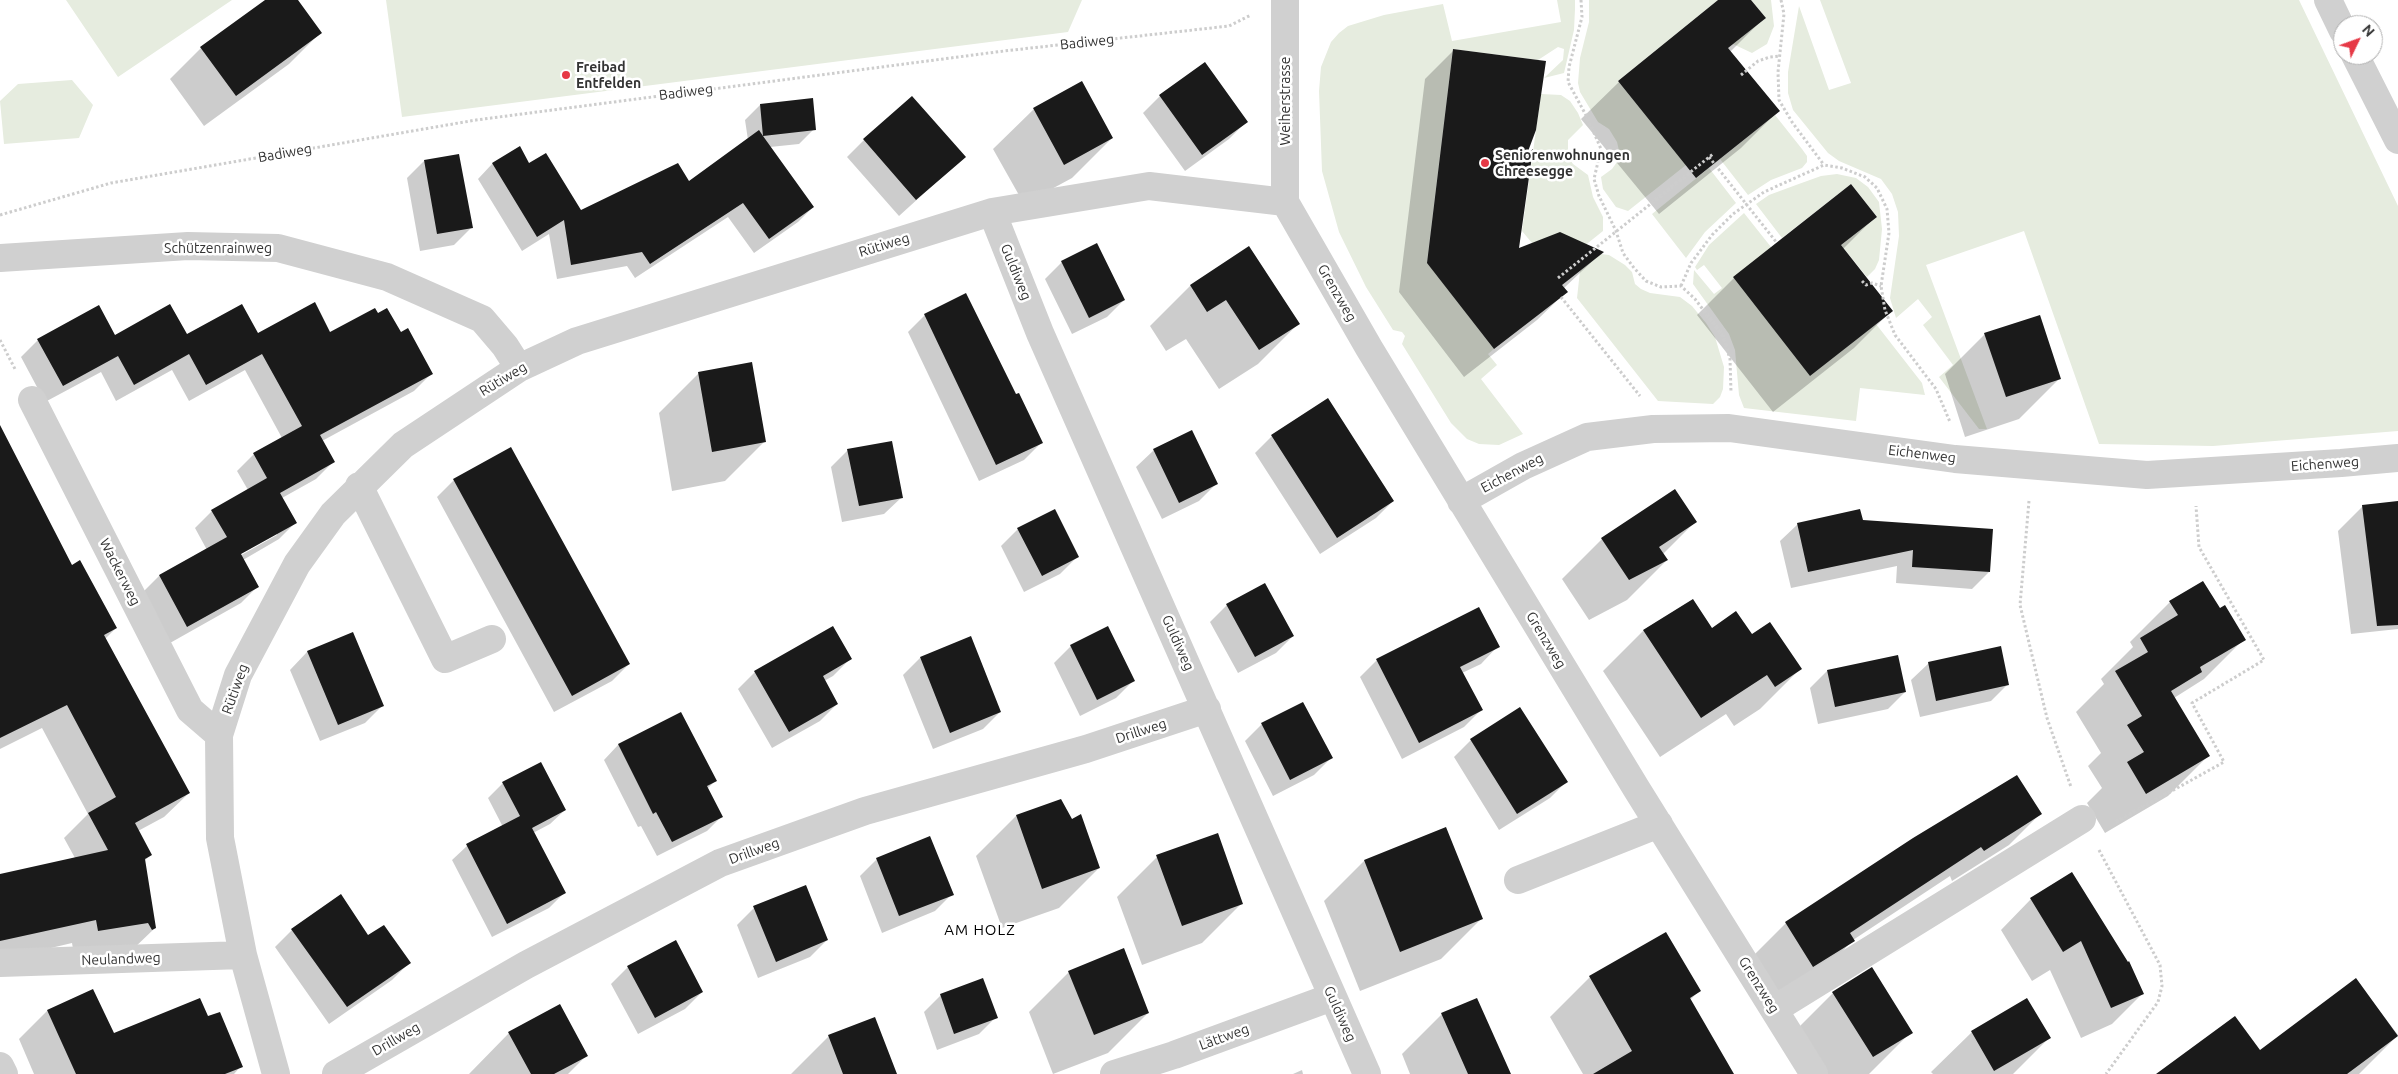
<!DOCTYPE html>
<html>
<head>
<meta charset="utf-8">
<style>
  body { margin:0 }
  #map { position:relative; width:2398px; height:1074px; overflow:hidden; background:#fff; font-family:Ubuntu,sans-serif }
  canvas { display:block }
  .north { position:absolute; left:2333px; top:15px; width:50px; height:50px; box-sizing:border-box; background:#fff; border:1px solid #adadad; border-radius:50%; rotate:48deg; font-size:14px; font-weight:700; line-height:20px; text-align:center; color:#333 }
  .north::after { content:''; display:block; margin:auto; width:18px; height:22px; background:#e63946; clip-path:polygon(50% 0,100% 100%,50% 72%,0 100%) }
</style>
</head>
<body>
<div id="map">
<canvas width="2398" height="1074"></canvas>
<div class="north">N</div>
</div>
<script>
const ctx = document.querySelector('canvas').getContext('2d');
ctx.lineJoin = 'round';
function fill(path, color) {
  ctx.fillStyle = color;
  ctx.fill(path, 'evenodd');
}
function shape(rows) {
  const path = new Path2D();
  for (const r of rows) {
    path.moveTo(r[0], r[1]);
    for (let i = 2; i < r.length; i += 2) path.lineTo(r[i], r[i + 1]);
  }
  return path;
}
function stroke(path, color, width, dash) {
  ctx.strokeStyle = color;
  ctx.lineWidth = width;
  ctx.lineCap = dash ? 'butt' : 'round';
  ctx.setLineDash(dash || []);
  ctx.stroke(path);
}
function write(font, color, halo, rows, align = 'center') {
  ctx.font = font + ' Ubuntu,sans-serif';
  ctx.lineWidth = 5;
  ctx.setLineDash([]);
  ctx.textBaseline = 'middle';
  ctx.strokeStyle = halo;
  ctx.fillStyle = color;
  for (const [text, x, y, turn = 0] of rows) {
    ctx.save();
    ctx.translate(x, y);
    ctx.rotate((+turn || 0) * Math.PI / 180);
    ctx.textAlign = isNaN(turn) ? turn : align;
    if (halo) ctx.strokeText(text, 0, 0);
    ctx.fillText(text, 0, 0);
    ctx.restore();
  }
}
const green = shape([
  [66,0,232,0,118,77],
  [386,0,1082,0,1068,32,402,117],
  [1557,0,1575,0,1575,9,1574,30,1564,73,1544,78,1563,60,1564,49,1558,47,1538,60,1453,49,1427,262,1494,349,1488,354,1497,365,1481,379,1523,434,1499,445,1479,444,1467,439,1451,423,1402,344,1405,336,1402,332,1393,330,1366,287,1339,232,1322,171,1319,91,1321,67,1331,42,1339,33,1348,26,1384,15,1443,4,1452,41,1561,22],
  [1589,0,1718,0,1618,81,1686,165,1628,211,1616,207,1603,189,1601,177,1612,169,1617,162,1620,155,1617,142,1609,129,1598,122,1580,92,1578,83,1580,58,1589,22],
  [1751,0,1771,0,1774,26,1767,44,1752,53,1733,44,1766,18],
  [1820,0,2299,0,2398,206,2398,431,2213,446,2099,444,2024,231,1926,265,1987,429,1979,429,1939,377,1953,365,1923,325,1932,317,1918,299,1896,318,1890,298,1899,236,1898,212,1892,194,1881,179,1839,161,1828,153,1793,110,1788,93,1788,72,1799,6,1829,90,1851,83],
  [72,80,93,105,79,138,4,144,0,101,18,84],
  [1541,94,1561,95,1570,101,1578,113,1583,125,1568,140,1568,156,1573,164,1588,175,1593,197,1603,217,1603,231,1573,255,1537,249,1522,231],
  [1775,115,1802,149,1807,156,1807,162,1802,168,1771,180,1748,195,1720,159],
  [1709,168,1736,203,1705,232,1686,258,1652,214],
  [1837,174,1856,178,1868,187,1879,202,1882,229,1879,260,1875,269,1867,277,1841,245,1877,217,1851,184,1782,238,1756,204,1769,195,1796,185,1821,176],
  [1744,213,1771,247,1810,376,1876,324,1922,383,1925,395,1860,388,1856,421,1744,408,1739,395,1735,350,1729,334,1693,284,1694,270,1714,294,1722,288,1704,265,1697,270,1695,267,1709,245],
  [1601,254,1609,255,1625,265,1632,272,1635,284,1641,289,1650,293,1680,297,1692,306,1706,323,1715,337,1724,367,1723,389,1720,397,1713,404,1658,401,1577,298,1580,271]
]);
const shadow = shape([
  [267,0,296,0,320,33,289,64,204,126,170,79,201,48],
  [1720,0,1749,0,1764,18,1730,52,1778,111,1741,148,1659,214,1581,119,1619,82],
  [1454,50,1524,158,1518,250,1601,253,1564,288,1566,292,1537,320,1464,377,1399,292,1425,79],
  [1160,96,1246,122,1229,139,1185,171,1143,113],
  [760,105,814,129,799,144,770,147,813,207,798,222,754,253,728,217,635,278,627,266,557,279,549,234,522,251,478,179,492,164,519,147,529,164,580,211,689,182,748,140,745,120],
  [1034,109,1112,138,1072,178,1024,204,993,149],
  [864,140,964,157,899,216,847,157],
  [424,161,471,228,454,245,420,251,407,178],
  [1876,216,1843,249,1891,311,1854,348,1773,412,1697,315,1734,278],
  [1249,248,1298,324,1258,364,1219,389,1186,339,1166,351,1150,326,1190,286],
  [1062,262,1124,300,1107,317,1072,334,1045,279],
  [378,315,400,334,431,374,414,391,322,441,333,462,316,479,282,498,296,522,279,539,243,560,258,586,241,603,170,643,142,593,159,576,207,550,195,528,212,511,248,490,237,471,254,454,282,438,245,370,189,401,172,370,116,401,101,372,45,402,21,357,38,340,115,336,330,334],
  [277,532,277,535,236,558,235,556],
  [925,315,1016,396,1041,443,1024,460,979,481,908,332],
  [1985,334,2059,379,2019,419,1965,437,1945,374],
  [699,373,765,441,725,481,672,491,659,413],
  [1191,432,1216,484,1199,501,1162,519,1136,467,1154,450],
  [1272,436,1393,501,1376,518,1320,554,1255,453],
  [848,450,902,497,884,514,842,522,831,467],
  [0,475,116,628,105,639,189,793,164,817,138,831,151,855,144,861,155,928,130,952,74,955,72,943,0,960,0,875,75,858,64,838,88,814,42,728,0,749],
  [454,480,629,664,612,681,554,712,437,497],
  [2398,502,2398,629,2351,634,2338,531,2363,506],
  [1862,521,1989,572,1972,589,1896,583,1897,566,1791,588,1780,541,1798,524],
  [1695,522,1663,554,1667,560,1627,600,1589,620,1562,579,1602,539],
  [1018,529,1077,557,1060,574,1024,592,1001,546],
  [2203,582,2220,610,2244,639,2204,679,2174,698,2208,756,2168,796,2105,833,2087,803,2102,788,2088,766,2101,753,2076,712,2104,684,2101,679,2133,647,2130,642,2170,602],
  [1693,600,1712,629,1751,636,1800,669,1760,709,1734,726,1726,714,1660,757,1603,671,1643,631],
  [1227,605,1293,636,1276,653,1238,673,1210,622],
  [352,634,382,706,365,723,320,741,290,670,307,652],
  [1071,646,1133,681,1116,698,1080,716,1054,663],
  [1498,646,1481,664,1462,673,1481,710,1464,727,1402,759,1360,677,1377,660],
  [920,658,1000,712,983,729,933,749,903,675],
  [850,659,833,676,824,681,837,704,820,721,772,748,738,689,755,672],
  [1929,663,2008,684,1991,701,1920,717,1911,680],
  [1827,671,1905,692,1888,709,1818,724,1810,688],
  [681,713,715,781,707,789,722,816,707,831,657,856,641,826,638,827,604,760,618,745],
  [1262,724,1331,758,1314,775,1273,796,1245,741],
  [1471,740,1567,781,1550,798,1499,830,1454,757],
  [503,783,565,810,550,824,533,833,564,893,549,908,492,937,452,860,467,846,503,827,488,798],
  [1061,800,1099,868,1059,908,1002,928,976,856,1016,816],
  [2040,814,2009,845,1952,881,1950,876,1853,940,1823,972,1781,997,1755,954,1786,923],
  [1157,857,1242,903,1202,943,1142,965,1117,897],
  [877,859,952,894,935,911,882,933,860,876],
  [1364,861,1481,919,1441,959,1360,991,1324,901],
  [2071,874,2143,993,2112,1024,2081,1038,2050,970,2032,981,2001,930,2031,899],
  [754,908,827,940,810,957,758,978,737,925],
  [292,930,368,937,409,963,392,980,329,1024,275,947],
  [628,967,702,992,685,1009,638,1034,611,984],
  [1069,972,1148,1013,1108,1053,1053,1074,1029,1012],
  [1590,977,1699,991,1690,1000,1718,1074,1583,1074,1550,1017],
  [2356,980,2398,1035,2359,1074,2162,1074,2260,1052],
  [1833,993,1911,1032,1869,1074,1819,1074,1793,1033],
  [941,995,996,1017,979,1034,937,1050,924,1012],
  [2027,1000,2049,1038,2013,1074,1933,1074,1931,1072,1972,1032],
  [47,1011,113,1035,208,1018,241,1066,234,1074,34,1074,19,1039],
  [1442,1014,1510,1074,1410,1074,1402,1054],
  [509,1033,586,1056,568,1074,469,1074],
  [829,1036,896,1074,791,1074],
  [1302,1070,1303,1074,1293,1074]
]);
const building = shape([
  [265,0,298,0,322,33,236,96,200,47],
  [1718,0,1751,0,1766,18,1728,48,1780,111,1696,178,1618,81],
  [1453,49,1546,61,1536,130,1527,154,1533,149,1519,248,1560,232,1604,252,1562,285,1568,292,1494,349,1427,263],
  [1205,62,1248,122,1202,155,1159,95],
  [1082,81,1113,138,1064,165,1033,108],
  [912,96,966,157,916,200,863,139],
  [813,98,816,130,763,136,814,207,769,239,743,203,650,264,642,252,571,265,564,220,537,237,492,163,520,146,529,163,546,153,581,210,678,163,689,181,759,130,763,136,760,104],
  [459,154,473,228,437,234,424,160],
  [1851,184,1877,217,1841,245,1893,311,1810,376,1733,277],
  [1097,243,1125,300,1089,318,1061,261],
  [1249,246,1300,324,1259,350,1226,300,1207,312,1190,285],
  [966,293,1016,394,1019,393,1043,443,996,465,924,314],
  [315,302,330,332,375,308,378,313,387,308,401,332,408,328,433,374,320,435,335,462,280,493,297,523,241,554,259,587,187,627,159,575,227,537,211,510,267,478,253,453,302,426,262,354,206,385,189,354,134,385,118,356,63,386,37,339,99,305,115,335,170,304,187,334,242,304,258,333],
  [2040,315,2061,379,2006,397,1984,333],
  [752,362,766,442,712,452,698,372],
  [1328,398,1394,501,1337,538,1271,435],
  [0,425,72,565,80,560,117,628,104,635,190,793,135,823,152,855,145,859,156,928,152,930,148,923,98,931,96,920,0,941,0,874,108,850,88,813,116,797,67,705,0,738],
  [1192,430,1218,484,1179,503,1153,449],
  [892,441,903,498,859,506,847,449],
  [511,447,630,664,572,696,453,479],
  [1675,489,1697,522,1659,547,1668,560,1629,580,1601,538],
  [2398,501,2398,625,2377,626,2362,505],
  [1055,509,1079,557,1042,576,1017,528],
  [1860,509,1863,520,1993,529,1990,572,1912,567,1913,550,1808,572,1797,523],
  [2203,581,2220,608,2225,605,2246,640,2200,667,2202,672,2171,691,2210,756,2146,794,2127,762,2144,752,2127,725,2142,716,2115,671,2148,652,2140,638,2178,615,2169,601],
  [1265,583,1294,636,1255,657,1226,604],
  [1693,599,1712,628,1736,611,1752,634,1770,622,1802,669,1775,687,1767,675,1701,718,1643,630],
  [1479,607,1500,647,1460,667,1483,710,1419,743,1376,659],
  [833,626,852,659,823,676,838,704,789,732,754,671],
  [1108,626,1135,681,1097,700,1070,645],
  [353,632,384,706,338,725,307,651],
  [971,636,1001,712,950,733,920,657],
  [2001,646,2009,685,1936,701,1928,662],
  [1898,655,1906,692,1835,707,1827,670],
  [1303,702,1333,758,1290,780,1261,723],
  [1520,707,1568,782,1517,814,1470,739],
  [681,712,717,781,707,786,723,817,672,842,656,812,653,814,618,744],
  [541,762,566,810,532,828,566,893,507,924,466,844,520,816,502,782],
  [2017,775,2042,814,1984,851,1981,847,1850,933,1855,941,1813,967,1785,922,1913,838],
  [1061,799,1072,819,1081,814,1100,868,1042,889,1016,815],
  [1446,827,1483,919,1400,952,1364,860],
  [1218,833,1243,904,1182,926,1156,855],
  [930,836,954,895,899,916,876,858],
  [2072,872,2128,962,2129,961,2144,994,2111,1008,2081,941,2063,952,2030,898],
  [806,885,828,940,776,962,753,906],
  [341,894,368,935,384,925,411,963,347,1007,291,929],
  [1666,932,1701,991,1690,998,1734,1074,1593,1074,1632,1051,1589,976],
  [676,940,703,992,655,1018,627,966],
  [1124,948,1149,1013,1094,1035,1068,971],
  [1872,967,1913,1033,1873,1057,1832,992],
  [983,978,998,1018,954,1034,940,994],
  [2356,978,2398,1036,2347,1074,2156,1074,2235,1016,2260,1050],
  [93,989,114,1033,200,998,208,1016,220,1012,243,1067,225,1074,76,1074,47,1010],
  [1477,998,1511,1074,1468,1074,1441,1013],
  [2027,998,2051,1038,1994,1071,1971,1031],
  [560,1004,588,1056,554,1074,531,1074,508,1032],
  [875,1017,897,1074,843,1074,828,1035]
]);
const path = shape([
  [1581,0,1582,17,1569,67,1568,82,1588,119,1601,149,1594,179,1599,196,1616,231,1623,253,1634,268,1646,281,1661,287,1681,286,1695,299,1723,336,1730,359,1731,392],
  [1781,0,1784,14,1778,72,1779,100,1792,122,1824,165],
  [1741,75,1758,61,1770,57,1780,56],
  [1709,157,1777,243],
  [0,215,111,183,476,120,1004,51,1229,26,1251,15],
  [1558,278,1713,154],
  [1862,281,1866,285,1872,283,1881,286],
  [1681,286,1691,263,1712,235,1733,214,1764,192,1824,165,1842,168,1865,177,1877,188,1887,209,1889,233,1881,286,1885,310,1895,335,1936,389,1950,422],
  [1561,297,1640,396],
  [0,340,15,369],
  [2029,501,2020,605,2047,718,2071,787],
  [2116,822,2224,762,2192,703,2264,660,2199,547,2196,506],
  [2099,850,2160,965,2162,986,2158,1002,2106,1074]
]);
const minor = shape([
  [1285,0,1285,202,1369,348,1636,788,1814,1074],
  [2328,0,2343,31],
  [2355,55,2398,140],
  [992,212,1040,333,1367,1074],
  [0,258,188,246,278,248,387,277,482,319,505,346,519,368],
  [32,400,190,710,219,735],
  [359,486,445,659,492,639],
  [1461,501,1523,466,1587,437,1653,429,1729,428,1955,459,2147,475,2341,463,2398,458],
  [1518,880,1659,824],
  [0,963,243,955],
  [1775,1009,2082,819],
  [0,1066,4,1074],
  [276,1074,243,955,220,838,219,735,238,675,297,564,333,514,403,445,519,368,577,341,992,212,1149,186,1285,202],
  [336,1074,526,965,720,863,865,811,1086,749,1207,709],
  [1114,1074,1174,1055,1332,997]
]);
const markers = [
  [566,75,5,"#e63946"],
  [1485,163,5,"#e63946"]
];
const streetNames = [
  ["Badiweg",1087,42,-6],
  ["Badiweg",686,92,-7],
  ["Weiherstrasse",1285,101,-90],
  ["Badiweg",285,153,-10],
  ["Rütiweg",884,245,-17],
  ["Schützenrainweg",218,248],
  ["Guldiweg",1016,272,68],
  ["Grenzweg",1337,293,60],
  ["Rütiweg",503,379,-31],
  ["Eichenweg",1922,454,7],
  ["Eichenweg",2325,464,-4],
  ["Eichenweg",1512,473,-28],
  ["Wackerweg",120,572,63],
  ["Grenzweg",1546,640,59],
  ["Guldiweg",1178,643,66],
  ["Rütiweg",235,689,-70],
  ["Drillweg",1141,731,-18],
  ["Drillweg",754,851,-20],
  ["Neulandweg",121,959,-2],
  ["Grenzweg",1759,985,58],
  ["Guldiweg",1340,1014,66],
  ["Lättweg",1224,1037,-20],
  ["Drillweg",396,1039,-30]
];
const poiNames = [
  ["Freibad",576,67],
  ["Entfelden",576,83],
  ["Seniorenwohnungen",1495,155],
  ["Chreesegge",1495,171]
];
const neighbourhoodNames = [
  ["AM HOLZ",980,930]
];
fill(green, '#e6ecdf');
fill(shadow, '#0003');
fill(building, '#1a1a1a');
stroke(path, '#cdcdcd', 3, [2.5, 2.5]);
stroke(minor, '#d0d0d0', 28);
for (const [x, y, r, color] of markers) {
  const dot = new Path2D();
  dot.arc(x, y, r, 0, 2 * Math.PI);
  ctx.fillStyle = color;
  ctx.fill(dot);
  stroke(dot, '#fff', 2);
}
write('14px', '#333', '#fff', streetNames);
write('bold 14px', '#333', '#fff', poiNames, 'left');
ctx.letterSpacing = '1px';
write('15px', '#000', '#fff', neighbourhoodNames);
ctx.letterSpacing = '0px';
</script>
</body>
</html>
